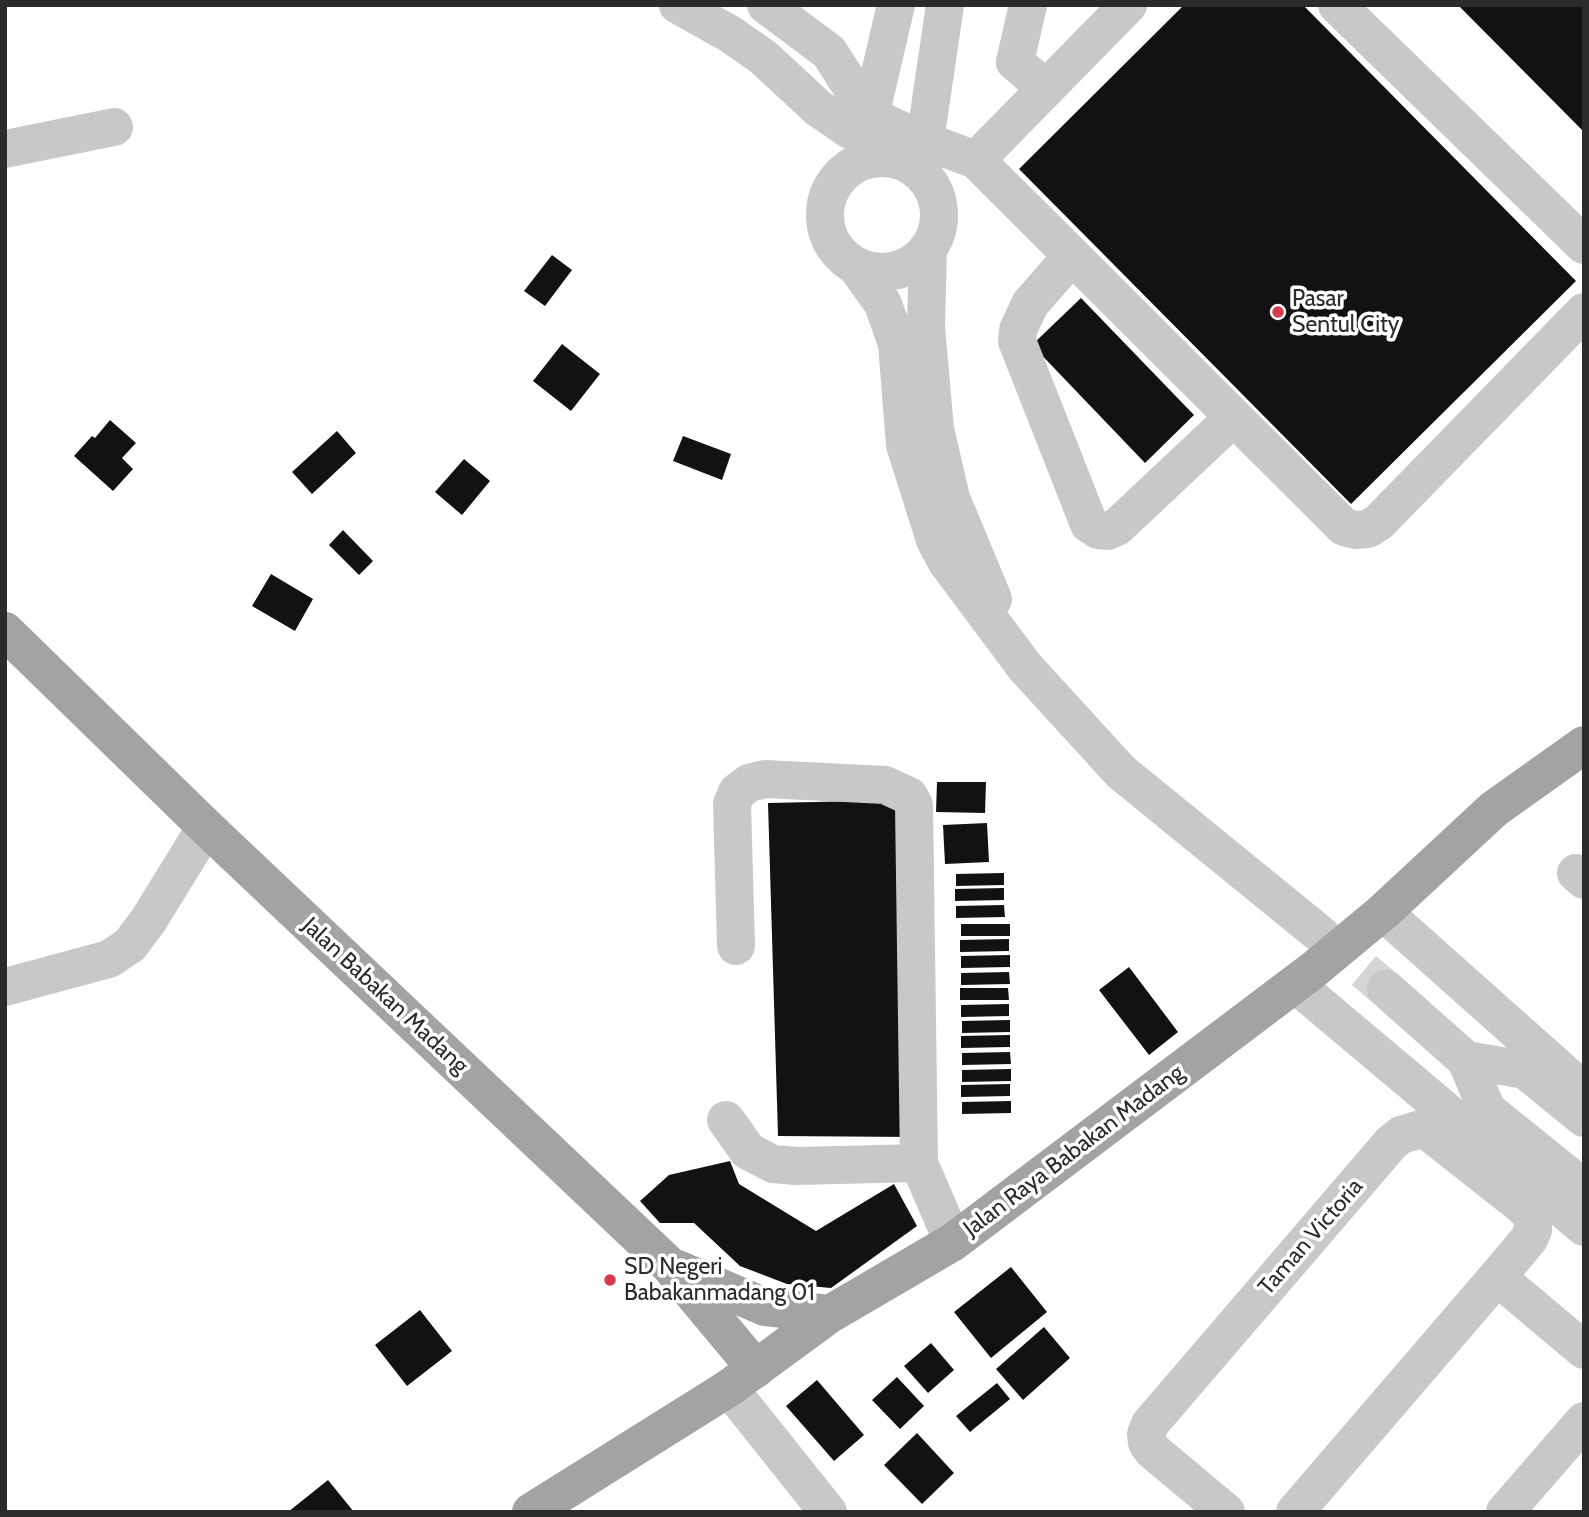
<!DOCTYPE html>
<html>
<head>
<meta charset="utf-8">
<style>
  body { margin:0 }
  #map { position:relative; width:1589px; height:1517px; overflow:hidden; background:#fff; font-family:Cabin,sans-serif }
  canvas { display:block }
  .frame { position:absolute; inset:0; border:7px solid #2b2b2b; pointer-events:none }
</style>
</head>
<body>
<div id="map">
<canvas width="1589" height="1517"></canvas>
<div class="frame"></div>
</div>
<script>
const ctx = document.querySelector('canvas').getContext('2d');
ctx.lineJoin = 'round';
function fill(path, color) {
  ctx.fillStyle = color;
  ctx.fill(path, 'evenodd');
}
function shape(rows) {
  const path = new Path2D();
  for (const r of rows) {
    if (r.length === 3) {
      path.moveTo(r[0] + r[2], r[1]);
      path.arc(r[0], r[1], r[2], 0, 2 * Math.PI);
      continue;
    }
    path.moveTo(r[0], r[1]);
    for (let i = 2; i < r.length; i += 2) path.lineTo(r[i], r[i + 1]);
  }
  return path;
}
function stroke(path, color, width, dash) {
  ctx.strokeStyle = color;
  ctx.lineWidth = width;
  ctx.lineCap = dash ? 'butt' : 'round';
  ctx.setLineDash(dash || []);
  ctx.stroke(path);
}
function write(font, color, halo, rows, align = 'center') {
  ctx.font = font + ' Cabin,sans-serif';
  ctx.lineWidth = 7;
  ctx.setLineDash([]);
  ctx.textBaseline = 'middle';
  ctx.strokeStyle = halo;
  ctx.fillStyle = color;
  for (const [text, x, y, turn = 0] of rows) {
    ctx.save();
    ctx.translate(x, y);
    ctx.rotate((+turn || 0) * Math.PI / 180);
    ctx.textAlign = isNaN(turn) ? turn : align;
    if (halo) ctx.strokeText(text, 0, 0);
    ctx.fillText(text, 0, 0);
    ctx.restore();
  }
}
const building = shape([
  [1184,5,1303,5,1576,281,1351,504,1019,169],
  [1458,5,1584,5,1584,132],
  [552,255,572,270,545,306,524,291],
  [1081,298,1194,415,1145,463,1032,345],
  [562,344,600,374,571,411,533,381],
  [110,420,136,443,122,458,133,469,113,491,74,456,92,436,95,438],
  [337,431,356,453,312,494,292,472],
  [683,436,731,454,722,480,673,461],
  [464,459,490,481,462,515,435,492],
  [343,530,373,561,359,575,329,545],
  [271,574,313,599,295,631,252,606],
  [937,782,986,782,985,813,936,812],
  [907,800,913,1137,778,1136,768,803],
  [987,823,989,862,945,864,943,825],
  [1004,873,1004,885,956,886,956,874],
  [1004,888,1004,900,955,901,955,889],
  [1004,905,1005,917,956,918,956,906],
  [961,924,1010,924,1010,936,961,936],
  [1009,939,1009,951,960,952,960,940],
  [1010,955,1010,967,961,968,961,956],
  [1129,967,1178,1032,1149,1055,1099,990],
  [1009,972,1010,984,961,985,961,973],
  [960,988,1008,988,1009,1000,960,1000],
  [1009,1004,1009,1016,961,1017,961,1005],
  [1010,1020,1010,1032,962,1033,962,1021],
  [1010,1035,1010,1047,961,1048,961,1036],
  [1010,1052,1011,1064,962,1065,962,1053],
  [1011,1069,1011,1081,962,1082,962,1070],
  [1010,1084,1010,1096,961,1097,961,1085],
  [1011,1101,1011,1113,962,1114,962,1102],
  [730,1161,739,1184,816,1231,894,1184,917,1226,831,1288,787,1284,740,1266,694,1223,660,1223,640,1201,669,1175],
  [1011,1267,1047,1312,991,1358,954,1312],
  [420,1310,452,1351,407,1386,375,1345],
  [1044,1327,1070,1358,1023,1400,996,1369],
  [931,1343,954,1370,928,1393,904,1366],
  [897,1377,924,1406,900,1429,872,1400],
  [817,1380,864,1435,834,1461,786,1406],
  [997,1383,1010,1399,970,1432,956,1416],
  [917,1433,954,1473,922,1504,884,1465],
  [328,1480,354,1512,288,1512]
]);
const minorTunnel = shape([
  [1320,934,1386,989]
]);
const minor = shape([
  [678,5,730,34,763,57,818,108,850,130,867,129],
  [766,5,829,52,870,116,925,141,976,160,1344,527,1355,530,1368,529,1379,522,1584,312],
  [1028,5,1015,62,1045,88],
  [1337,5,1584,245],
  [867,129,896,5],
  [5,149,114,127],
  [882,215,57],
  [976,160,1128,5],
  [923,166,925,141,945,5],
  [928,248,926,327,935,429,951,498,993,599],
  [1072,256,1030,304,1018,330,1017,341,1089,524,1098,530,1108,531,1117,527,1233,418],
  [856,266,883,304,897,344,905,445,935,540,946,561,1025,667,1121,772,1320,934],
  [1576,873,1584,880],
  [1383,912,1584,1091],
  [736,946,732,804,737,792,749,783,765,779,885,785,909,796,914,805,919,1163,953,1242],
  [1295,984,1584,1227],
  [5,987,109,959,130,945,148,921,206,827],
  [1386,989,1466,1060,1487,1110,1584,1188],
  [1466,1060,1525,1070,1584,1118],
  [726,1120,748,1151,773,1164,797,1166,919,1163],
  [1497,1277,1584,1350],
  [729,1388,828,1512],
  [1226,1512,1153,1451,1147,1443,1146,1434,1150,1424,1391,1143,1401,1135,1421,1129,1429,1132,1519,1203,1529,1212,1533,1221,1533,1230,1529,1239,1497,1277,1295,1512],
  [1505,1512,1584,1421]
]);
const major = shape([
  [5,631,206,827,670,1266,756,1369],
  [675,1268,765,1307,830,1314],
  [531,1512,729,1388,830,1314,953,1242,1312,971,1383,912,1494,809,1584,745]
]);
const markers = [
  [1278,312,7,"#d63a4d"],
  [610,1280,7,"#d63a4d"]
];
const poiNames = [
  ["Pasar",1292,299],
  ["Sentul City",1292,325],
  ["SD Negeri",624,1267],
  ["Babakanmadang 01",624,1293]
];
const streetNames = [
  ["Jalan Babakan Madang",385,996,43],
  ["Jalan Raya Babakan Madang",1074,1151,-37],
  ["Taman Victoria",1311,1237,-49]
];
fill(building, '#121212');
stroke(minorTunnel, '#d5d5d5', 38, [38, 19]);
stroke(minor, '#c8c8c8', 38);
stroke(major, '#a3a3a3', 38);
for (const [x, y, r, color] of markers) {
  const dot = new Path2D();
  dot.arc(x, y, r, 0, 2 * Math.PI);
  ctx.fillStyle = color;
  ctx.fill(dot);
  stroke(dot, '#fff', 2.5);
}
write('23px', '#2b2b2b', '#fff', poiNames, 'left');
write('23px', '#2b2b2b', '#fff', streetNames);
</script>
</body>
</html>
